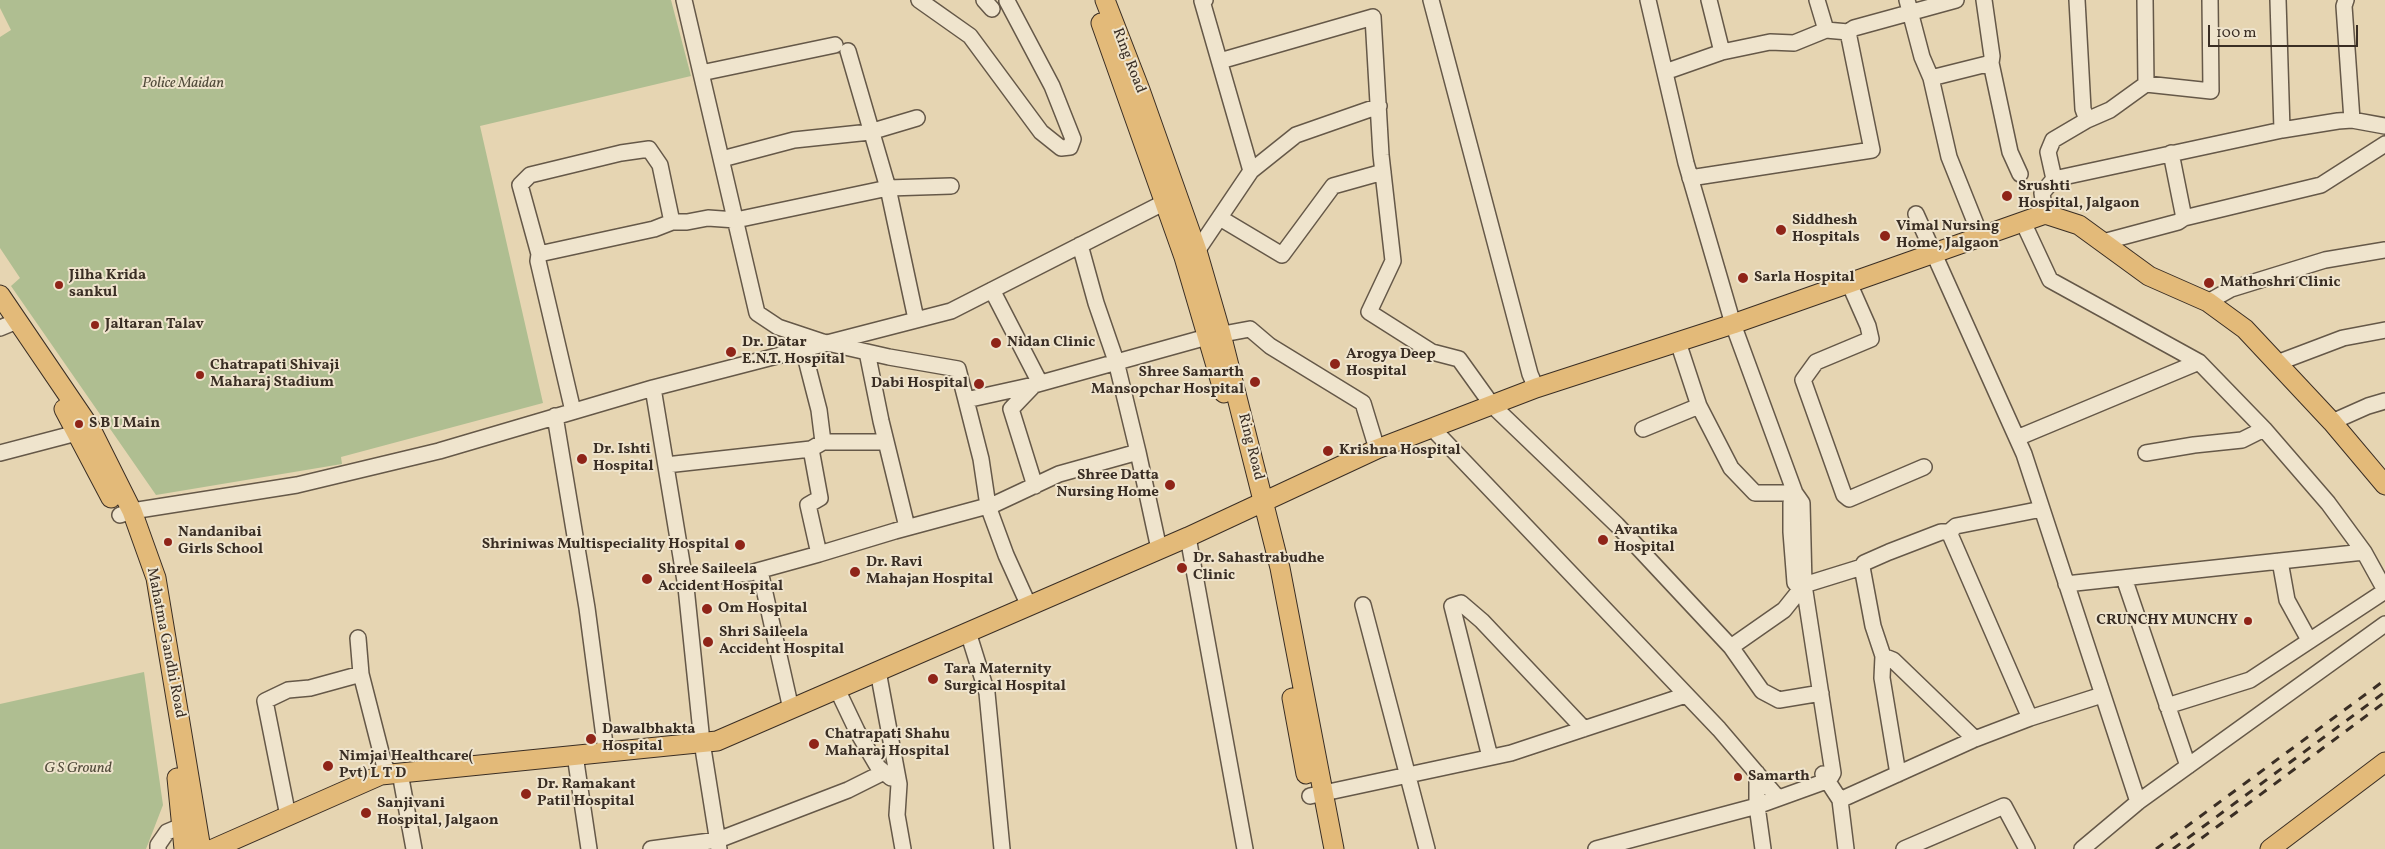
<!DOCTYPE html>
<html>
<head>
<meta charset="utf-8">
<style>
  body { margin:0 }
  #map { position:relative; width:2385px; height:849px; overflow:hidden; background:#e6d5b2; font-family:Vollkorn,serif }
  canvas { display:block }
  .scale { position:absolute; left:2208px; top:25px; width:150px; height:22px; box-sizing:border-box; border:2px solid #3a2e24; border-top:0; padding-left:6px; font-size:15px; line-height:18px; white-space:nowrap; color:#3a2e24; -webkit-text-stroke:4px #efe4cd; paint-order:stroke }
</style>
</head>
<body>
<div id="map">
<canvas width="2385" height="849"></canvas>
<div class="scale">100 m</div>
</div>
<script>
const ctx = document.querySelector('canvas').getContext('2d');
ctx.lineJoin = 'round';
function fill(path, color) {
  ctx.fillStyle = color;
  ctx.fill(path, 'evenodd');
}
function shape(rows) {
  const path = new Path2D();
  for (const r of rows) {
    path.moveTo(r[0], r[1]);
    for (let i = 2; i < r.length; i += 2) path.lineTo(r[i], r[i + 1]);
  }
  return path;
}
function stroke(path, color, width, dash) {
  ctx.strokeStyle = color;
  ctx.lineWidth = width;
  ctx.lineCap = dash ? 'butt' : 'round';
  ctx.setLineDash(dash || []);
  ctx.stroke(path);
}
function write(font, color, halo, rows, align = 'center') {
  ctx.font = font + ' Vollkorn,serif';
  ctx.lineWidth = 4;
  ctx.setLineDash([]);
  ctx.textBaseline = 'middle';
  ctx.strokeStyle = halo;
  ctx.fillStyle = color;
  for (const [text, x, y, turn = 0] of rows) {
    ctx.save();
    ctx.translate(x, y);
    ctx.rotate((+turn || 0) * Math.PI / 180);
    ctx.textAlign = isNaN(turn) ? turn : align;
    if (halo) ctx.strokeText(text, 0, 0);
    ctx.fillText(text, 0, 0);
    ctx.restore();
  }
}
const green = shape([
  [0,0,671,0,691,76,480,126,543,403,341,457,342,464,156,495,11,286,20,278,0,248,0,37,11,30,0,8],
  [144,672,163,805,146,849,0,849,0,704]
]);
const minor = shape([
  [684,0,757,313,778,327,823,342,889,357,958,369,966,400],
  [919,0,970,36,1041,132,1061,148,1070,147,1073,139,1052,86,1007,1],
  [984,0,992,9],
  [1431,0,1530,374,1536,388],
  [1709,0,1722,52],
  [1817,0,1826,30],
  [1907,0,1922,57,1931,78,1949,157,1981,237],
  [1984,0,1992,56,1991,63,2010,152,2020,174],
  [2077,0,2083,109,2087,120],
  [2145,0,2146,84],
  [2278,0,2282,130],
  [2346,0,2344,6,2352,120],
  [848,51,888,188,916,319],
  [1220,61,1373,17,1381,155,1393,261,1369,312,1432,352,1459,359,1492,405,1617,525,1731,647,1762,691,1779,700,1821,693],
  [1665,72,1722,52,1770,42,1794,43,1826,30,1848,32,1854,28,1956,0],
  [701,73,835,45],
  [1931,78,1991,63],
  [2171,153,2184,218],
  [722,159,794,140,870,132,917,118],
  [1251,171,1296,135,1379,106],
  [1690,178,1872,150,1848,32],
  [2054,179,2282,130,2338,121,2352,120,2385,126],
  [1916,214,2024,454,2138,802],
  [2045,214,2042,193,2054,179,2048,152,2053,140,2087,120,2110,110,2146,84,2211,91,2210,0],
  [1220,218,1282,255,1333,186,1383,172],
  [2023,222,2050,280,2199,362,2264,429,2328,503,2364,552,2385,590],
  [2103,242,2178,222,2184,218,2321,185,2385,144],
  [1080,245,1096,303,1116,361,1138,452],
  [539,254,654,229,672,222,687,222,708,218,736,220,888,188,951,186],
  [1190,255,1197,251,1251,171,1202,1,1205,0],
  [1849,283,1868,326,1871,339,1816,362,1803,380,1844,495,1849,499,1924,467],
  [992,290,1040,383],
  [2208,302,2231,289,2325,260,2385,250],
  [0,328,17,321],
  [1678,342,1699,406,1731,468,1755,493,1795,493],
  [803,348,819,410,823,442,811,449,820,498,808,505,819,554],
  [867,352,881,421,907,527],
  [2277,363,2343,338,2385,330],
  [1034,385,1011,409,1035,486],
  [653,388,686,587,702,742,719,849],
  [573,411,538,261,539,254,520,185,530,175,621,153,649,149,660,165,672,222],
  [555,416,587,608,606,752],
  [2332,422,2368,406,2385,401],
  [1432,428,1719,729,1778,798],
  [1643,429,1699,406],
  [2017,438,2199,362],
  [823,442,886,442],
  [0,453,88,430],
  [2146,453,2194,445,2242,440,2264,429],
  [666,465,811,449],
  [1795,493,1791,503,1791,532,1795,583],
  [120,515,132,511,297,485,439,451,653,388,951,311,1173,198],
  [1949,532,2030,718],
  [1188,537,1245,849],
  [2280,561,2287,600,2309,640],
  [1862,567,1873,626,1883,656,1882,678,1898,774],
  [760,571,791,709],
  [2124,578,2188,766],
  [685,579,750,573,819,554,895,531,995,504,1059,474,1138,452,1159,549],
  [2066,584,2364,552],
  [1363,605,1427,849],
  [1029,606,1006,555,988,506,981,459,966,400,1034,385,1207,337,1250,329,1270,346,1363,403,1377,449],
  [968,632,987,693,1002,849],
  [358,638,361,674,384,764,390,775],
  [1731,647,1784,610,1804,585,1862,567,1864,563,1889,552,1941,532,1949,532,1956,526,2042,509],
  [1883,656,1893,660,1975,739],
  [878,671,899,784,897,815,903,849],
  [837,689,857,731,878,767,891,778],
  [2167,706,2250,680,2385,591],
  [575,755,589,849],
  [1490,757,1452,606,1461,603,1482,621,1584,729],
  [400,773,414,849],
  [1757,773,1757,806,1763,849],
  [1823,774,1840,800,1846,849],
  [1310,796,1511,753,1686,695],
  [1840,800,1975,739,2030,718,2102,695],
  [288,816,265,701,288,690,310,688,361,674],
  [158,849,158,845,167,832,191,822],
  [651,849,718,840,848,790,884,772],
  [1596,849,1757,806,1829,780,1833,773,1804,585,1802,503,1795,493,1733,324,1686,163,1648,0],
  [1904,849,2004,806,2027,849],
  [2082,849,2138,802,2385,624]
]);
const major = shape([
  [1105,0,1140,90,1197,251,1221,334,1280,568,1334,849],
  [1101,23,1184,257,1224,393],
  [0,295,91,429,132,511,156,578,201,849],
  [64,409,111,498],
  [1292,698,1306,774],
  [177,778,184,849],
  [213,849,381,775,717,741,1188,537,1377,449,1536,388,1733,324,2045,214,2079,225,2149,276,2208,302,2245,329,2332,422,2385,485],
  [2270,849,2385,762]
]);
const rail = shape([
  [2156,849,2385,680],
  [2173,849,2385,692],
  [2187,849,2385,702]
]);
const markers = [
  [2007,196,6,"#8f2418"],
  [1781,230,6,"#8f2418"],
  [1885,236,6,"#8f2418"],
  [1743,278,6,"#8f2418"],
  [2209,283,6,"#8f2418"],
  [59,285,5,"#8f2418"],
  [95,325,5,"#8f2418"],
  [996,343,6,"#8f2418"],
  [731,352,6,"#8f2418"],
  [1335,364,6,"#8f2418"],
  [200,375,5,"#8f2418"],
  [1255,382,6,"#8f2418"],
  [979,384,6,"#8f2418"],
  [79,424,5,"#8f2418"],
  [1328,451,6,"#8f2418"],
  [582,459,6,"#8f2418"],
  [1170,485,6,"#8f2418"],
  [1603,540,6,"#8f2418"],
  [168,542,5,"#8f2418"],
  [740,545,6,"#8f2418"],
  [1182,568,6,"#8f2418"],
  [855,572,6,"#8f2418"],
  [647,579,6,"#8f2418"],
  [707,609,6,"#8f2418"],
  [2248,621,5,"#8f2418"],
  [708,642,6,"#8f2418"],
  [933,679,6,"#8f2418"],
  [591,739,6,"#8f2418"],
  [814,744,6,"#8f2418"],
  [328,766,6,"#8f2418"],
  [1738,777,5,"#8f2418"],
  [526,794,6,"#8f2418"],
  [366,813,6,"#8f2418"]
];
const streetNames = [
  ["Ring Road",1128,61,69],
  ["Ring Road",1250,447,76],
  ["Mahatma Gandhi Road",165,643,79]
];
const parkNames = [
  ["Police Maidan",183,84],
  ["G S Ground",78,769]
];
const poiNames = [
  ["Srushti",2018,187],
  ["Hospital, Jalgaon",2018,204],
  ["Siddhesh",1792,221],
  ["Hospitals",1792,238],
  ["Vimal Nursing",1896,227],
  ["Home, Jalgaon",1896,244],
  ["Jilha Krida",69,276],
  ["sankul",69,293],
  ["Sarla Hospital",1754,278],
  ["Mathoshri Clinic",2220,283],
  ["Jaltaran Talav",105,325],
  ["Dr. Datar",742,343],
  ["E.N.T. Hospital",742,360],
  ["Nidan Clinic",1007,343],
  ["Arogya Deep",1346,355],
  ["Hospital",1346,372],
  ["Chatrapati Shivaji",210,366],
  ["Maharaj Stadium",210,383],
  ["Shree Samarth",1244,373,"right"],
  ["Mansopchar Hospital",1244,390,"right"],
  ["Dabi Hospital",968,384,"right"],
  ["S B I Main",89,424],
  ["Dr. Ishti",593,450],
  ["Hospital",593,467],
  ["Krishna Hospital",1339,451],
  ["Shree Datta",1159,476,"right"],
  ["Nursing Home",1159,493,"right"],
  ["Avantika",1614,531],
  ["Hospital",1614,548],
  ["Nandanibai",178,533],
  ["Girls School",178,550],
  ["Shriniwas Multispeciality Hospital",729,545,"right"],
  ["Dr. Sahastrabudhe",1193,559],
  ["Clinic",1193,576],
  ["Dr. Ravi",866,563],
  ["Mahajan Hospital",866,580],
  ["Shree Saileela",658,570],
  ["Accident Hospital",658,587],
  ["Om Hospital",718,609],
  ["CRUNCHY MUNCHY",2238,621,"right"],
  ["Shri Saileela",719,633],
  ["Accident Hospital",719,650],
  ["Tara Maternity",944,670],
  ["Surgical Hospital",944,687],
  ["Dawalbhakta",602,730],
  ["Hospital",602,747],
  ["Chatrapati Shahu",825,735],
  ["Maharaj Hospital",825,752],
  ["Nimjai Healthcare(",339,757],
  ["Pvt) L T D",339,774],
  ["Samarth",1748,777],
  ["Dr. Ramakant",537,785],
  ["Patil Hospital",537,802],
  ["Sanjivani",377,804],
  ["Hospital, Jalgaon",377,821]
];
fill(green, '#afbe91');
stroke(minor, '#655848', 18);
stroke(major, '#3a2e24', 21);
stroke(minor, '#efe4cd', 15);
stroke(major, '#e3ba79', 19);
stroke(rail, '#3a2e24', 3, [9, 9]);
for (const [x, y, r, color] of markers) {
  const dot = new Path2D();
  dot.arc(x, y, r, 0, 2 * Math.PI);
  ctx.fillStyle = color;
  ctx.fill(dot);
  stroke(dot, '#efe4cd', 2);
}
write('15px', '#3a2e24', '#efe4cd', streetNames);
write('italic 15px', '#514b3a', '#efe4cd', parkNames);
write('bold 15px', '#3a2e24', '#efe4cd', poiNames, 'left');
</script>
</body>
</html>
